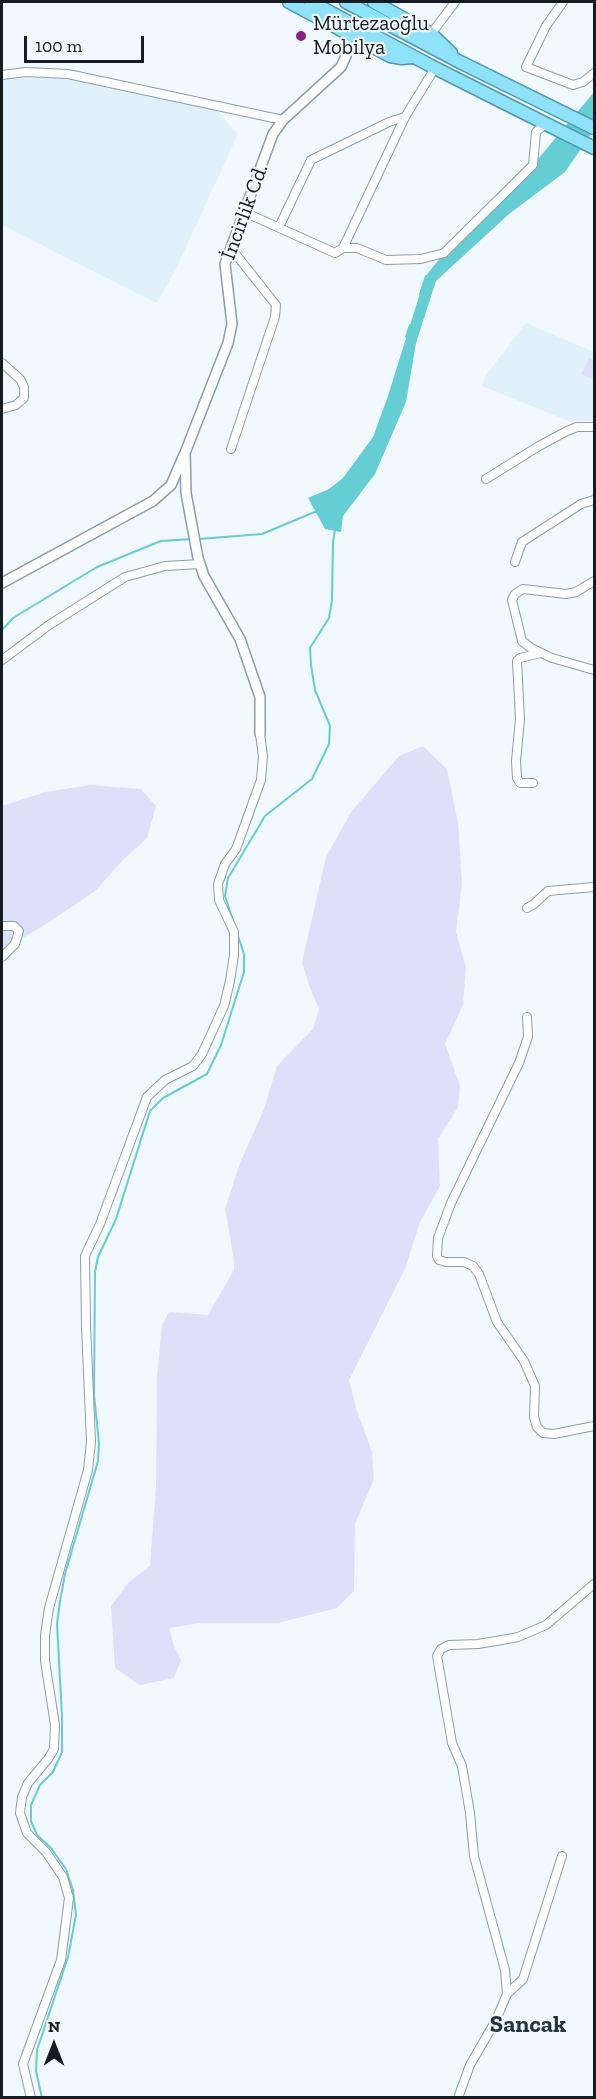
<!DOCTYPE html>
<html>
<head>
<meta charset="utf-8">
<style>
  body { margin:0 }
  #map { position:relative; width:596px; height:2099px; overflow:hidden; background:#f1f9fe; font-family:"Zilla Slab",serif }
  canvas { display:block }
  .frame { position:absolute; inset:0; border:3px solid #151c21; pointer-events:none }
  .north { position:absolute; left:24px; top:2015px; width:60px; height:60px; -webkit-text-stroke:4px #f1f9fe; paint-order:stroke; rotate:0deg; font-size:16px; font-weight:700; line-height:24px; text-align:center; color:#151c21 }
  .north::after { content:''; display:block; margin:auto; width:21px; height:27px; background:#151c21; clip-path:polygon(50% 0,100% 100%,50% 72%,0 100%) }
  .scale { position:absolute; left:24px; top:36px; width:120px; height:27px; box-sizing:border-box; border:3px solid #151c21; border-top:0; padding-left:8px; font-size:18px; line-height:21px; white-space:nowrap; color:#151c21; -webkit-text-stroke:4px #f1f9fe; paint-order:stroke }
</style>
</head>
<body>
<div id="map">
<canvas width="596" height="2099"></canvas>
<div class="frame"></div>
<div class="north">N</div>
<div class="scale">100 m</div>
</div>
<script>
const ctx = document.querySelector('canvas').getContext('2d');
ctx.lineJoin = 'round';
function fill(path, color) {
  ctx.fillStyle = color;
  ctx.fill(path, 'evenodd');
}
function shape(rows) {
  const path = new Path2D();
  for (const r of rows) {
    path.moveTo(r[0], r[1]);
    for (let i = 2; i < r.length; i += 2) path.lineTo(r[i], r[i + 1]);
  }
  return path;
}
function stroke(path, color, width, dash) {
  ctx.strokeStyle = color;
  ctx.lineWidth = width;
  ctx.lineCap = dash ? 'butt' : 'round';
  ctx.setLineDash(dash || []);
  ctx.stroke(path);
}
function write(font, color, halo, rows, align = 'center') {
  ctx.font = font + ' "Zilla Slab",serif';
  ctx.lineWidth = 4.5;
  ctx.setLineDash([]);
  ctx.textBaseline = 'middle';
  ctx.strokeStyle = halo;
  ctx.fillStyle = color;
  for (const [text, x, y, turn = 0] of rows) {
    ctx.save();
    ctx.translate(x, y);
    ctx.rotate((+turn || 0) * Math.PI / 180);
    ctx.textAlign = isNaN(turn) ? turn : align;
    if (halo) ctx.strokeText(text, 0, 0);
    ctx.fillText(text, 0, 0);
    ctx.restore();
  }
}
const built = shape([
  [57,76,215,109,238,134,177,267,158,302,154,302,2,225,2,77],
  [526,323,594,352,594,421,576,421,573,423,482,386,486,375]
]);
const green = shape([
  [589,358,594,360,594,380,581,374],
  [423,746,447,769,458,823,462,883,456,932,466,968,463,1005,445,1044,460,1086,458,1107,438,1139,440,1186,420,1222,405,1269,349,1380,356,1408,372,1452,374,1479,355,1524,354,1591,337,1608,278,1623,200,1623,169,1628,174,1646,181,1660,174,1678,140,1685,115,1668,111,1606,128,1583,150,1566,156,1487,157,1376,162,1325,169,1312,208,1315,234,1270,234,1260,225,1209,240,1163,264,1109,277,1066,313,1029,319,1009,310,988,302,962,326,857,351,812,399,756],
  [90,785,141,789,156,806,147,838,123,860,95,891,48,923,2,950,2,806,45,792]
]);
const water = shape([
  [594,92,594,130,565,172,509,214,436,281,416,343,406,402,375,474,343,516,341,532,325,529,308,498,329,489,343,478,373,437,388,396,425,277,444,253,533,165]
]);
const stream = shape([
  [420,294,426,276],
  [406,337,410,325],
  [199,539,262,534,317,511],
  [2,630,13,618,97,567,161,541,193,539],
  [42,2098,36,2071,37,2050,68,1957,76,1915,73,1890,66,1869,51,1848,37,1835,31,1821,31,1805,40,1785,53,1772,62,1752,62,1716,57,1624,60,1601,65,1574,98,1461,99,1443,94,1395,95,1272,98,1257,116,1219,150,1111,163,1098,207,1074,221,1045,244,972,244,954,225,896,228,878,265,816,312,779,329,744,330,726,315,690,311,665,310,648,329,618,332,600,333,542,335,529]
]);
const minor = shape([
  [563,2,546,26,526,67,573,85,583,82,594,73],
  [431,34,455,2],
  [2,75,26,72,68,74,283,120],
  [244,212,335,253,343,248,405,117,435,68],
  [279,227,311,160,389,122,405,117],
  [230,247,276,305,275,317,231,449],
  [343,248,357,248,386,260,421,259,444,253,533,165,536,132,544,125,547,126],
  [2,363,20,379,24,387,24,398,16,405,2,409],
  [486,479,539,446,567,431,577,427,594,427],
  [515,562,522,542,581,504,594,500],
  [594,581,576,592,566,594,523,589,515,594,512,600,522,641,531,648,552,658,594,670],
  [2,660,49,625,125,577,165,566,200,564],
  [533,783,520,783,517,778,516,761,520,719,517,661,520,658,541,653],
  [527,908,534,904,548,891,594,887],
  [2,926,14,926,19,931,15,944,2,957],
  [527,1017,528,1037,519,1063,451,1203,438,1238,437,1256,439,1260,446,1262,464,1262,473,1266,479,1274,497,1322,524,1361,535,1386,534,1417,537,1427,543,1433,554,1434,594,1426],
  [507,1994,523,1979,562,1856],
  [31,2098,23,2064,61,1960,69,1898,63,1877,46,1852,27,1833,20,1813,22,1797,28,1783,48,1759,54,1749,55,1725,45,1661,45,1635,49,1608,88,1470,91,1442,86,1326,85,1256,100,1224,147,1097,165,1080,193,1066,202,1054,224,1006,230,981,234,955,234,932,219,900,218,884,225,864,236,849,261,780,263,756,260,734],
  [458,2098,470,2065,496,2020,507,1994,505,1970,474,1856,470,1813,462,1766,452,1743,437,1656,441,1649,449,1645,478,1644,502,1640,518,1637,546,1625,594,1584]
]);
const tertiary = shape([
  [2,583,153,501,171,485,184,455],
  [260,734,260,697,240,639,204,576,198,558,186,493,185,453,228,343,232,324,225,264,273,134,283,120,341,67,346,56,347,34]
]);
const trunk = shape([
  [289,2,390,56,402,58,412,57],
  [311,2,435,68,594,148],
  [346,2,460,62,594,128],
  [374,2,431,34,451,53]
]);
const markers = [
  [301,36,6,"#8b2287"]
];
const poiNames = [
  ["Mürtezaoğlu",313,24],
  ["Mobilya",313,48]
];
const streetNames = [
  ["İncirlik Cd.",245,212,-70]
];
const quarterNames = [
  ["Sancak",528,2025]
];
fill(built, '#e1f1fc');
fill(green, '#dce1f9');
fill(water, '#65cdd4');
stroke(stream, '#65cdd4', 2);
stroke(minor, '#8c9eaa', 10);
stroke(tertiary, '#8c9eaa', 12);
stroke(trunk, '#5198ad', 15);
stroke(minor, '#fff', 8);
stroke(tertiary, '#fff', 9);
stroke(trunk, '#8ee2fa', 12);
for (const [x, y, r, color] of markers) {
  const dot = new Path2D();
  dot.arc(x, y, r, 0, 2 * Math.PI);
  ctx.fillStyle = color;
  ctx.fill(dot);
  stroke(dot, '#f1f9fe', 2);
}
write('21px', '#151c21', '#f1f9fe', poiNames, 'left');
write('21px', '#151c21', '#f1f9fe', streetNames);
write('bold 24px', '#25343e', '#f1f9fe', quarterNames);
</script>
</body>
</html>
